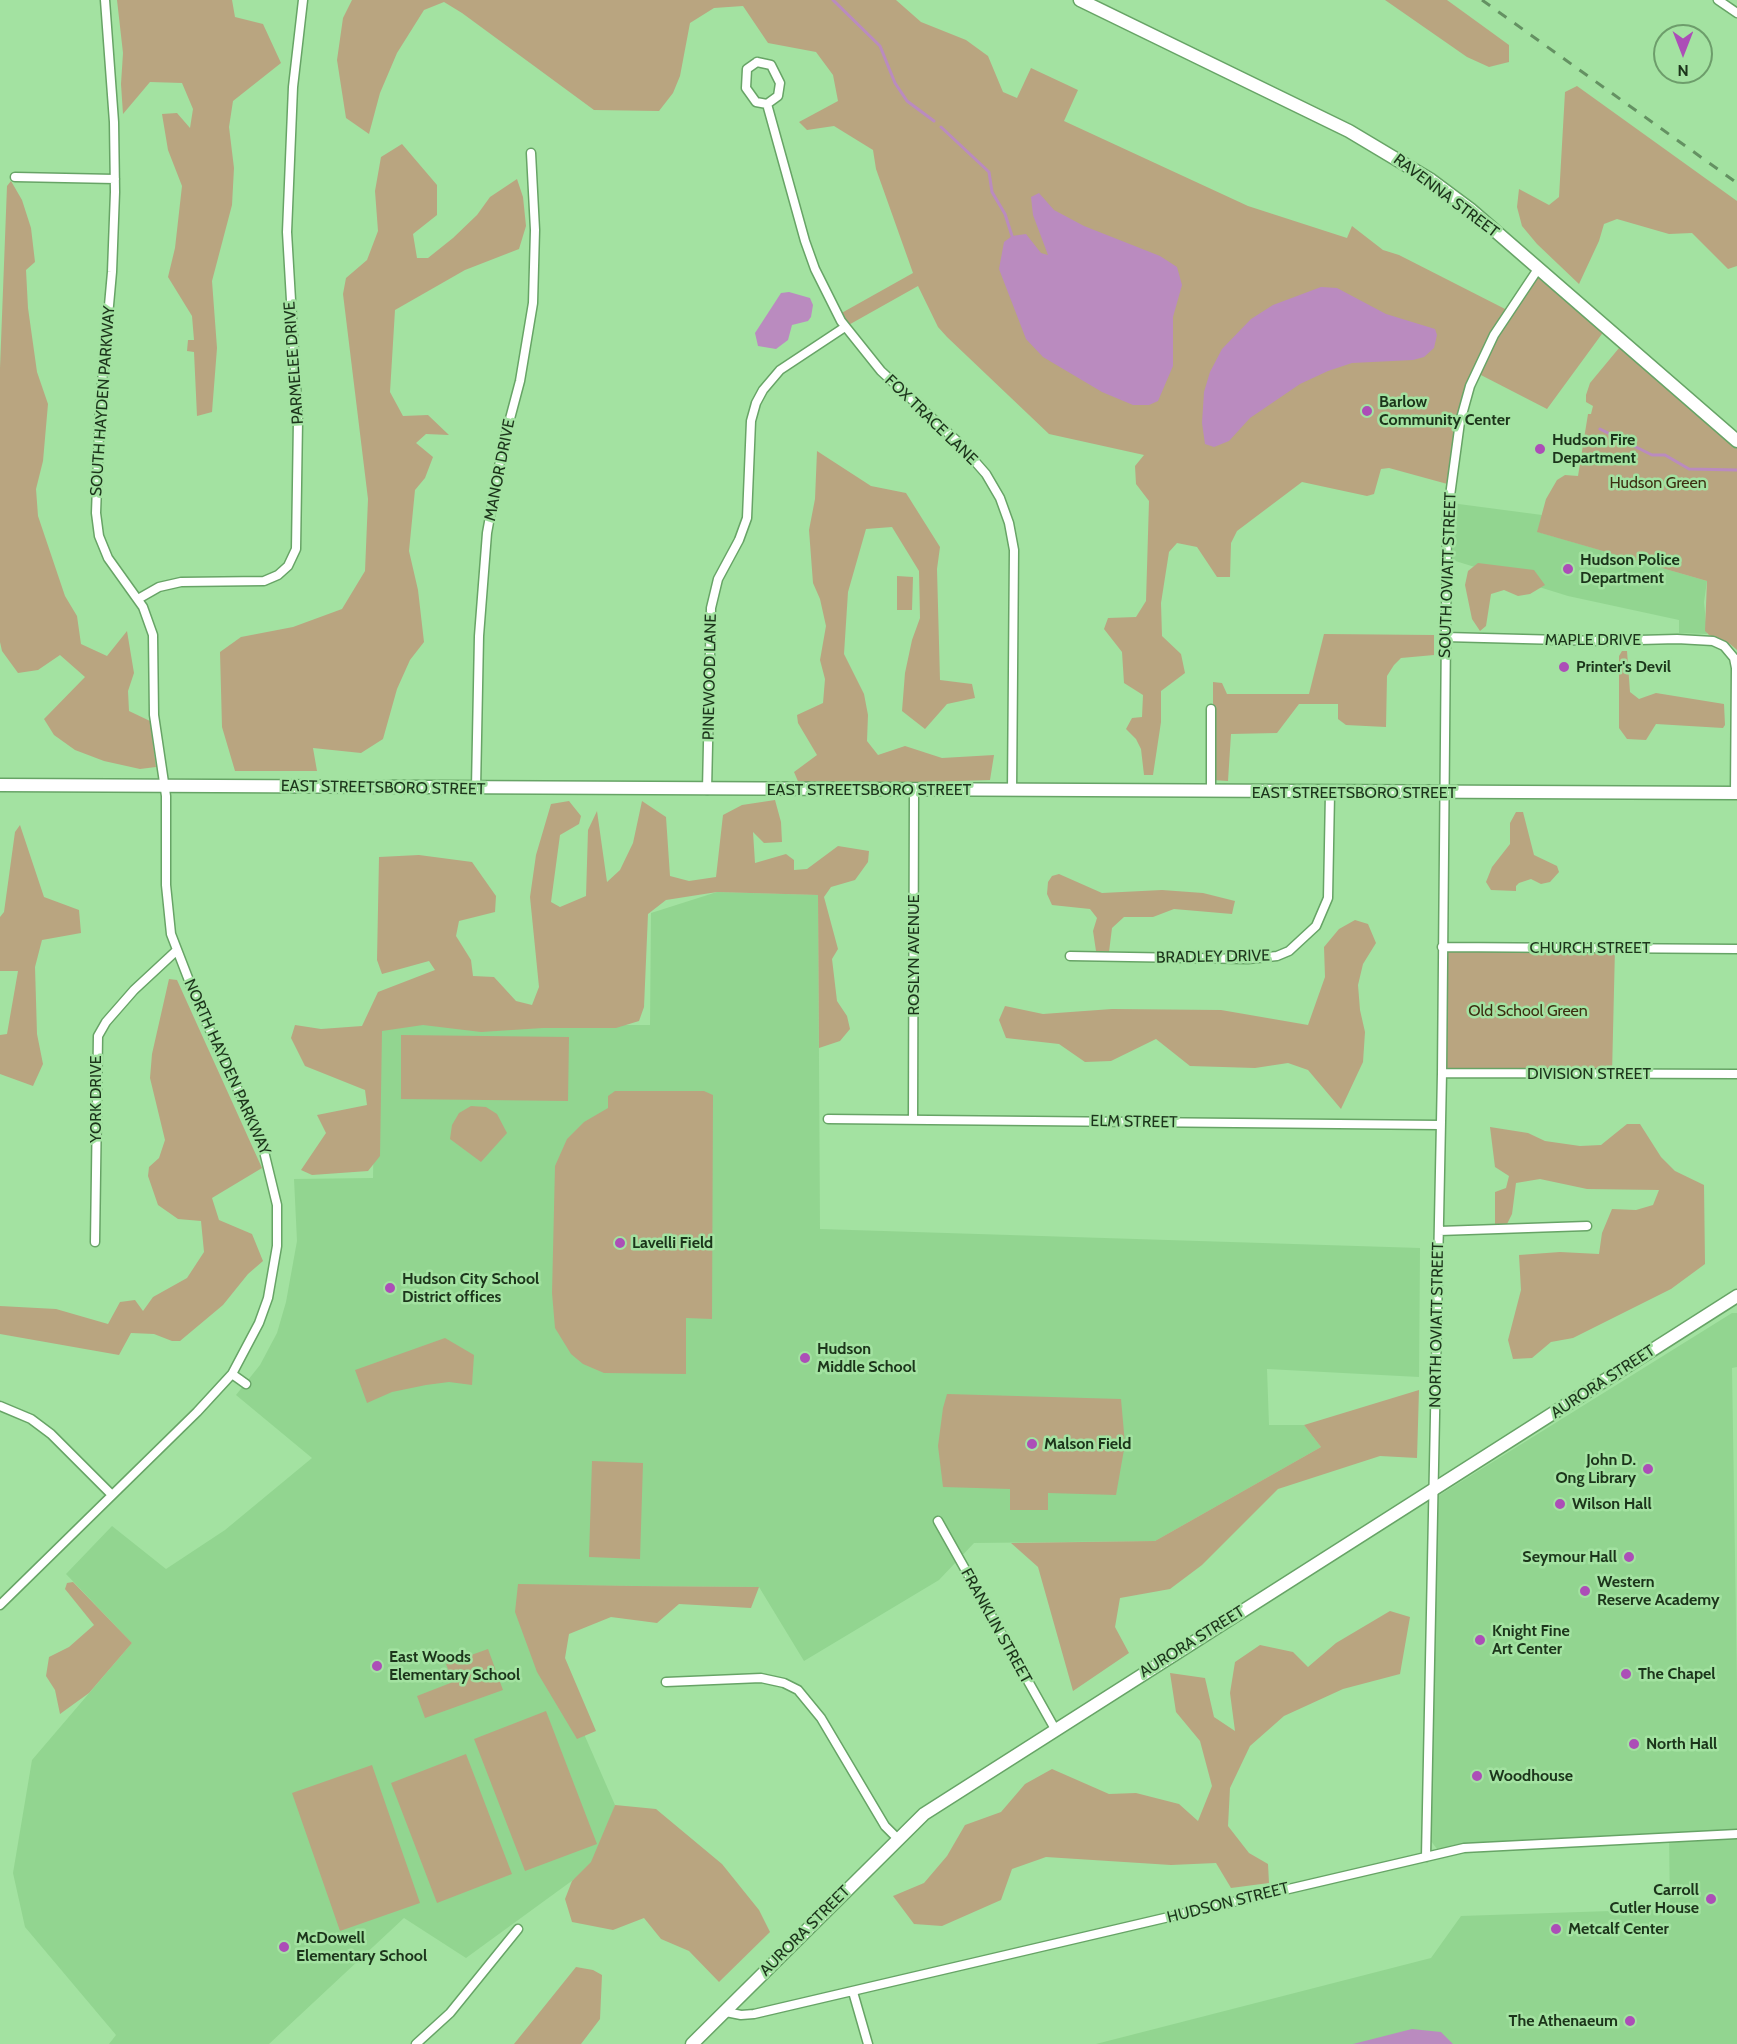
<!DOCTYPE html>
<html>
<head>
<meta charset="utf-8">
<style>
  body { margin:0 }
  #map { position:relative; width:1737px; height:2044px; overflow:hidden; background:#a3e2a1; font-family:Cabin,sans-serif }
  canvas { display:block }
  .north { position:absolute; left:1653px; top:24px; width:60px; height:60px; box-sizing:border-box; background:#a3e2a1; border:2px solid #6d9d6b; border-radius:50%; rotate:180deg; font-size:16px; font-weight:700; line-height:24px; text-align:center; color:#1c351b }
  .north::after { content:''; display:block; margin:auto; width:21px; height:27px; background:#ac4eb7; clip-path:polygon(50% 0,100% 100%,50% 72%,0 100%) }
</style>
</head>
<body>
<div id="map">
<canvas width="1737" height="2044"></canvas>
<div class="north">N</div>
</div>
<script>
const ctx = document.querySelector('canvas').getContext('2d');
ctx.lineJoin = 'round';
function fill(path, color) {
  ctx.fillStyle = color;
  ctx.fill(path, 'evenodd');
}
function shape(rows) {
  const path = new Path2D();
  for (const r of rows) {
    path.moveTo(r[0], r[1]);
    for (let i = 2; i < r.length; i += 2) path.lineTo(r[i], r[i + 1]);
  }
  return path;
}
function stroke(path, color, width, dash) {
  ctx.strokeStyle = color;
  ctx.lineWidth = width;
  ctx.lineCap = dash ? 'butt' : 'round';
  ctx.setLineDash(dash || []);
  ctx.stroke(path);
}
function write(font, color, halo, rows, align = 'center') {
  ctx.font = font + ' Cabin,sans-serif';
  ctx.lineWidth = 5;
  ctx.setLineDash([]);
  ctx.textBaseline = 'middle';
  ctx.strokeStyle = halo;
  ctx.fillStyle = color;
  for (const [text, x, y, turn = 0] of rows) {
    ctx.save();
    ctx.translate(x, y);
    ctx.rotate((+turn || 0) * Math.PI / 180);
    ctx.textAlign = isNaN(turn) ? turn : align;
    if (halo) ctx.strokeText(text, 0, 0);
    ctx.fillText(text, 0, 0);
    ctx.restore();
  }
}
const built = shape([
  [1451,503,1542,515,1538,532,1707,581,1704,602,1707,634,1679,633,1679,620,1568,596,1449,559],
  [717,892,818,895,820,1229,1420,1248,1419,1377,1267,1369,1269,1425,1304,1425,1321,1447,1155,1541,974,1543,939,1580,804,1661,759,1587,519,1585,615,1805,595,1864,466,1958,404,1918,269,2044,109,2044,116,2035,25,1927,13,1873,32,1760,132,1643,66,1574,112,1526,166,1569,225,1530,312,1458,236,1395,260,1365,277,1333,286,1302,297,1241,294,1179,373,1178,376,1025,650,1025,651,913],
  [1732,1313,1737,1313,1737,1367,1732,1368,1737,1685,1737,2044,1096,2044,1431,1958,1461,1916,1670,1909,1669,1834,1468,1844,1437,1849,1431,1841,1438,1496]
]);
const green = shape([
  [117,0,232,0,235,17,263,24,281,63,233,101,229,127,234,168,232,205,212,281,217,348,212,412,197,416,194,352,187,351,188,340,194,340,192,316,168,277,175,248,182,186,168,150,162,114,177,113,190,128,193,109,182,83,150,82,123,114,121,84,123,53],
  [352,0,896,0,921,22,966,40,988,56,1003,92,1017,98,1031,68,1078,90,1064,121,1248,206,1347,238,1352,226,1383,250,1399,255,1509,311,1538,269,1607,327,1547,409,1477,373,1470,386,1451,485,1389,468,1381,469,1374,494,1367,496,1302,482,1237,531,1231,543,1230,577,1217,577,1197,547,1177,543,1169,552,1161,603,1162,636,1181,654,1185,673,1161,691,1161,722,1153,775,1144,775,1141,749,1136,739,1126,729,1132,718,1142,717,1143,695,1124,683,1122,652,1104,629,1108,618,1136,617,1146,601,1149,501,1136,484,1135,466,1144,455,1049,434,947,337,938,327,918,286,845,327,838,315,913,273,876,169,873,150,834,126,807,130,799,122,838,101,833,75,816,52,768,43,743,6,714,8,690,23,680,76,673,93,659,111,594,110,462,13,444,2,424,10,397,53,380,93,369,134,346,118,337,60,343,18],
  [1385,0,1447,0,1509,45,1509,62,1489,67,1467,57],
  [1577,86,1737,201,1737,266,1728,269,1692,233,1669,234,1617,219,1604,224,1599,241,1579,284,1537,244,1522,226,1517,207,1519,189,1549,205,1559,197,1565,92],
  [402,144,437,185,437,215,413,234,417,258,428,258,453,238,477,215,490,197,517,179,523,197,526,226,519,249,465,270,395,310,390,392,403,416,428,415,449,435,426,434,416,443,433,457,425,478,415,490,409,551,418,590,424,642,410,660,397,689,383,739,361,753,313,748,317,771,235,771,222,727,220,652,241,637,293,627,342,609,365,571,368,499,343,294,346,278,367,260,378,231,375,191,381,157],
  [11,181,22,200,31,228,35,262,26,270,28,308,37,372,48,404,43,461,36,489,38,516,65,596,77,616,81,644,107,656,127,631,134,673,128,691,129,711,150,721,156,767,140,769,104,761,75,750,54,735,44,719,85,677,60,655,38,670,18,673,2,651,0,642,0,368,7,186],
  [1624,342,1737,441,1737,650,1730,644,1709,635,1705,631,1707,581,1537,532,1546,499,1557,480,1565,475,1578,476,1588,414,1591,414,1593,406,1586,402,1586,395,1590,383],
  [817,451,871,486,906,493,940,547,937,569,940,680,972,684,975,698,947,704,925,729,902,711,905,673,912,640,920,618,919,571,892,527,866,529,848,592,844,654,864,694,868,715,867,741,878,755,905,746,942,758,994,755,990,780,800,786,794,772,817,755,798,723,797,715,823,703,825,679,820,660,826,626,820,599,813,583,809,530,815,499],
  [1478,563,1534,570,1545,585,1530,594,1518,596,1504,590,1491,594,1486,626,1480,631,1472,619,1465,585,1468,571],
  [897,576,913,577,912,610,897,610],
  [1324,634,1434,635,1434,655,1401,658,1394,665,1387,676,1386,727,1346,725,1338,719,1338,704,1299,704,1277,733,1231,734,1228,781,1213,780,1213,682,1222,683,1227,694,1309,694],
  [1622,651,1627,651,1630,692,1639,699,1656,693,1724,704,1725,725,1723,728,1656,724,1646,740,1627,739,1619,728,1619,656],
  [775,800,781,822,782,842,764,843,753,832,755,863,786,854,794,860,794,870,807,869,838,846,869,851,868,862,855,880,831,887,824,897,838,949,832,959,837,1001,847,1016,850,1029,840,1041,819,1048,818,895,717,892,666,900,648,914,644,1007,639,1021,616,1028,543,1028,481,1032,423,1025,382,1031,380,1156,368,1171,312,1175,301,1170,326,1133,317,1115,367,1105,365,1090,305,1066,291,1038,295,1025,321,1029,362,1026,378,992,435,970,429,961,382,974,377,960,379,857,419,855,472,862,496,896,495,912,459,921,456,936,471,960,473,976,494,977,516,1001,532,1005,539,987,530,897,536,855,551,804,569,801,581,816,579,824,560,835,551,902,560,907,586,896,588,830,597,811,607,882,620,870,633,843,642,801,666,817,670,876,689,881,716,877,723,815,742,805],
  [1516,812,1523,812,1534,855,1557,866,1559,872,1550,882,1541,884,1531,879,1519,883,1516,886,1516,891,1491,890,1486,882,1492,867,1510,844,1510,823],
  [20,825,44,897,79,910,81,933,42,940,35,967,37,1034,43,1064,33,1086,0,1074,0,1035,7,1034,18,971,0,971,0,917,4,912,15,832],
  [1059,874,1102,893,1162,890,1203,893,1235,901,1234,905,1232,914,1174,909,1153,917,1124,917,1112,928,1109,952,1096,951,1093,931,1097,918,1090,909,1052,905,1047,894,1048,882,1052,876],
  [1355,920,1368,924,1376,943,1363,964,1358,985,1360,1010,1365,1032,1363,1062,1341,1109,1308,1070,1288,1063,1255,1068,1190,1066,1156,1039,1111,1061,1085,1062,1059,1044,1006,1038,999,1020,1005,1006,1043,1014,1112,1009,1221,1010,1308,1025,1325,977,1324,947,1339,929],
  [1442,947,1615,948,1612,1074,1442,1073],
  [169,979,177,980,262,1168,212,1198,219,1220,252,1234,263,1261,248,1274,223,1305,180,1341,172,1341,154,1334,131,1333,119,1355,0,1334,0,1306,56,1309,108,1324,120,1302,135,1300,143,1311,153,1297,187,1278,204,1252,201,1221,178,1219,158,1205,148,1176,149,1167,159,1158,165,1140,150,1078,152,1054],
  [401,1035,569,1037,568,1101,401,1099],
  [615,1091,704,1091,713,1095,712,1319,686,1318,686,1374,604,1373,583,1364,571,1354,555,1328,552,1293,555,1166,567,1139,584,1122,608,1108,608,1096],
  [471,1106,486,1107,497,1114,507,1133,481,1162,450,1139,452,1125,459,1113],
  [1627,1124,1640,1124,1661,1157,1675,1171,1704,1185,1705,1264,1671,1289,1573,1338,1551,1342,1532,1358,1513,1359,1508,1340,1521,1290,1519,1255,1560,1252,1599,1254,1602,1233,1612,1209,1636,1210,1653,1205,1659,1190,1587,1189,1540,1179,1516,1183,1512,1214,1506,1226,1495,1226,1495,1192,1506,1188,1509,1176,1495,1167,1490,1127,1528,1133,1545,1141,1580,1146,1601,1145],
  [445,1338,474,1355,472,1385,449,1382,426,1385,392,1392,367,1403,355,1370],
  [1419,1390,1417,1458,1380,1456,1278,1489,1202,1565,1170,1589,1120,1598,1115,1627,1129,1653,1073,1691,1038,1567,1011,1543,1155,1541,1321,1447,1304,1425],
  [947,1394,1121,1399,1125,1444,1116,1495,1048,1493,1048,1510,1010,1510,1010,1489,943,1487,938,1446,943,1408],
  [592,1461,643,1463,640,1559,589,1557],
  [73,1582,132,1643,89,1693,60,1714,55,1690,46,1676,49,1657,69,1647,94,1625,65,1589,67,1583],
  [518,1584,635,1586,759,1587,751,1608,679,1604,657,1623,611,1617,569,1634,565,1658,596,1731,577,1739,537,1672,515,1612],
  [1390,1611,1410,1617,1400,1674,1343,1689,1284,1716,1250,1746,1230,1788,1228,1826,1249,1853,1268,1864,1269,1883,1231,1888,1216,1863,1171,1865,1046,1857,1012,1869,1001,1900,942,1926,914,1924,893,1896,924,1883,947,1856,965,1825,1001,1812,1025,1784,1052,1769,1109,1794,1136,1793,1179,1804,1198,1821,1212,1786,1200,1741,1176,1712,1170,1673,1205,1678,1214,1717,1235,1731,1230,1693,1235,1662,1260,1645,1293,1652,1308,1667,1336,1643],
  [488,1649,503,1690,425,1718,417,1696,453,1682,446,1664],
  [546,1711,597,1844,525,1871,474,1739],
  [466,1754,512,1874,437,1903,391,1783],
  [372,1765,420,1903,340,1931,292,1793],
  [615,1805,656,1809,722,1864,759,1910,770,1932,719,1982,689,1951,661,1939,644,1918,613,1930,572,1922,565,1899,572,1881,591,1862],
  [576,1967,593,1970,602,1975,600,2019,581,2044,514,2044]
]);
const water = shape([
  [1039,193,1054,210,1084,226,1160,256,1177,267,1182,285,1173,317,1173,366,1158,401,1149,405,1133,405,1102,392,1043,357,1026,339,999,269,1004,242,1012,236,1026,234,1041,253,1048,255,1033,215,1031,197],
  [1321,287,1337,288,1386,314,1435,329,1437,335,1434,348,1424,357,1413,360,1352,363,1328,371,1300,384,1250,418,1229,441,1214,447,1205,444,1202,423,1204,392,1210,372,1222,349,1251,319,1273,305],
  [789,292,810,298,813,305,811,317,808,321,792,325,788,340,776,349,758,346,755,333,781,293],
  [1412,2029,1441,2032,1453,2044,1353,2044]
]);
const stream = shape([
  [833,0,880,46,895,83,907,101,934,121],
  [941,127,989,172,992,192,1005,214,1012,236],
  [1600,429,1652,455,1665,455,1689,469,1737,470]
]);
const street = shape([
  [1718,0,1737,13],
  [757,62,771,65,780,83,778,96,767,104,756,102,746,88,747,69,757,62],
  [767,104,805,241,815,269,841,321,881,371,958,442,986,474,1000,498,1009,523,1014,550,1012,791],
  [15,177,115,179],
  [138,599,159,587,181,582,264,581,278,575,288,566,296,549,298,420,287,232,293,87,303,0],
  [1445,637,1601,641,1677,639,1713,641,1724,646,1734,658,1736,668,1735,793],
  [1211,709,1211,792],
  [476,788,479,636,487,533,503,445,520,381,533,303,535,230,531,153],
  [707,790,711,608,718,579,739,540,747,518,751,421,756,403,763,390,780,370,845,327],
  [1442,947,1737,949],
  [1070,956,1248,959,1277,956,1289,951,1316,926,1328,898,1330,793],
  [1442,1073,1737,1074],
  [828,1119,1440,1125],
  [913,1119,914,790],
  [1439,1231,1587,1226],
  [95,1242,98,1036,106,1022,134,990,176,951],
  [232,1374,246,1384],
  [0,1406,31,1419,51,1434,112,1495],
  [938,1521,1055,1729],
  [0,1605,197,1412,232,1374,259,1323,268,1298,277,1246,277,1205,261,1139,200,1009,171,934,166,885,166,796,154,715,153,635,143,607,108,558,99,536,96,513,100,405,112,272,115,192,114,122,105,0],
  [666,1682,761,1678,784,1683,798,1690,821,1718,885,1826,898,1839],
  [1426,1857,1442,1073,1447,518,1460,422,1470,386,1494,335,1538,269],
  [853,1992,868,2044],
  [726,2012,741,2015,754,2014,1464,1848,1737,1834],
  [416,2044,450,2013,518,1929]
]);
const secondary = shape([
  [1080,0,1349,131,1431,180,1470,209,1737,441],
  [0,785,1737,793],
  [692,2044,924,1814,1737,1296]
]);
const rail = shape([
  [1482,0,1737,183]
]);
const markers = [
  [1367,411,6,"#ac4eb7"],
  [1540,449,6,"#ac4eb7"],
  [1568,569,6,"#ac4eb7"],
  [1564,667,6,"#ac4eb7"],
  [620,1243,6,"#ac4eb7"],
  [390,1288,6,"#ac4eb7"],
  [805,1358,6,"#ac4eb7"],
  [1032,1444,6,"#ac4eb7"],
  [1648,1469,6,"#ac4eb7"],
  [1560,1504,6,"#ac4eb7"],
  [1629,1557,6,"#ac4eb7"],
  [1585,1591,6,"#ac4eb7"],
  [1480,1640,6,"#ac4eb7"],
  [377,1666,6,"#ac4eb7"],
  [1626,1674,6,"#ac4eb7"],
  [1634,1744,6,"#ac4eb7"],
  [1477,1776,6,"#ac4eb7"],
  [1711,1899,6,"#ac4eb7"],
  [1556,1929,6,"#ac4eb7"],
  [284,1947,6,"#ac4eb7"],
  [1630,2021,6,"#ac4eb7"]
];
const streetNames = [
  ["RAVENNA STREET",1446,196,37],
  ["PARMELEE DRIVE",294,363,-94],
  ["SOUTH HAYDEN PARKWAY",103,401,-86],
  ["FOX TRACE LANE",931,420,44],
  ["MANOR DRIVE",500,470,-79],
  ["SOUTH OVIATT STREET",1448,575,-88],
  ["MAPLE DRIVE",1593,640],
  ["PINEWOOD LANE",710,677,-89],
  ["EAST STREETSBORO STREET",383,788,1],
  ["EAST STREETSBORO STREET",869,790],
  ["EAST STREETSBORO STREET",1354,793],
  ["CHURCH STREET",1590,948],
  ["ROSLYN AVENUE",914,955,-90],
  ["BRADLEY DRIVE",1213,957,-1],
  ["NORTH HAYDEN PARKWAY",227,1067,66],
  ["DIVISION STREET",1589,1074],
  ["YORK DRIVE",96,1099,-90],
  ["ELM STREET",1134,1122,1],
  ["NORTH OVIATT STREET",1437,1325,-89],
  ["AURORA STREET",1603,1382,-33],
  ["FRANKLIN STREET",996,1626,61],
  ["AURORA STREET",1192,1642,-32],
  ["HUDSON STREET",1228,1903,-14],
  ["AURORA STREET",805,1931,-45]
];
const poiNames = [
  ["Barlow",1379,402],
  ["Community Center",1379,420],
  ["Hudson Fire",1552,440],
  ["Department",1552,458],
  ["Hudson Police",1580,560],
  ["Department",1580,578],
  ["Printer's Devil",1576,667],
  ["Lavelli Field",632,1243],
  ["Hudson City School",402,1279],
  ["District offices",402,1297],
  ["Hudson",817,1349],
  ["Middle School",817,1367],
  ["Malson Field",1044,1444],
  ["John D.",1636,1460,"right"],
  ["Ong Library",1636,1478,"right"],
  ["Wilson Hall",1572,1504],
  ["Seymour Hall",1617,1557,"right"],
  ["Western",1597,1582],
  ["Reserve Academy",1597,1600],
  ["Knight Fine",1492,1631],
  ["Art Center",1492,1649],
  ["East Woods",389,1657],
  ["Elementary School",389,1675],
  ["The Chapel",1638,1674],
  ["North Hall",1646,1744],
  ["Woodhouse",1489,1776],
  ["Carroll",1699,1890,"right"],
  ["Cutler House",1699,1908,"right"],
  ["Metcalf Center",1568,1929],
  ["McDowell",296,1938],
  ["Elementary School",296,1956],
  ["The Athenaeum",1618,2021,"right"]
];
const parkNames = [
  ["Hudson Green",1658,483],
  ["Old School Green",1528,1011]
];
fill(built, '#92d590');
fill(green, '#b9a580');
fill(water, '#ba8bbf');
stroke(stream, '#ba8bbf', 3);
stroke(street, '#67a466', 11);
stroke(secondary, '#67a466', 15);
stroke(street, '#fff', 8);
stroke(secondary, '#fff', 12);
stroke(rail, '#649162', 3, [10, 10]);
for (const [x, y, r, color] of markers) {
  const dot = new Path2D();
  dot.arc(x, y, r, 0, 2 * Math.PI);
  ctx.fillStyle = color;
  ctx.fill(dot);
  stroke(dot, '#a3e2a1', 2);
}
write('16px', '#1c351b', '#a3e2a1', streetNames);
write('bold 16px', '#1c351b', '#a3e2a1', poiNames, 'left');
write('16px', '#3c2e11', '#a3e2a1', parkNames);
</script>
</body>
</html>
